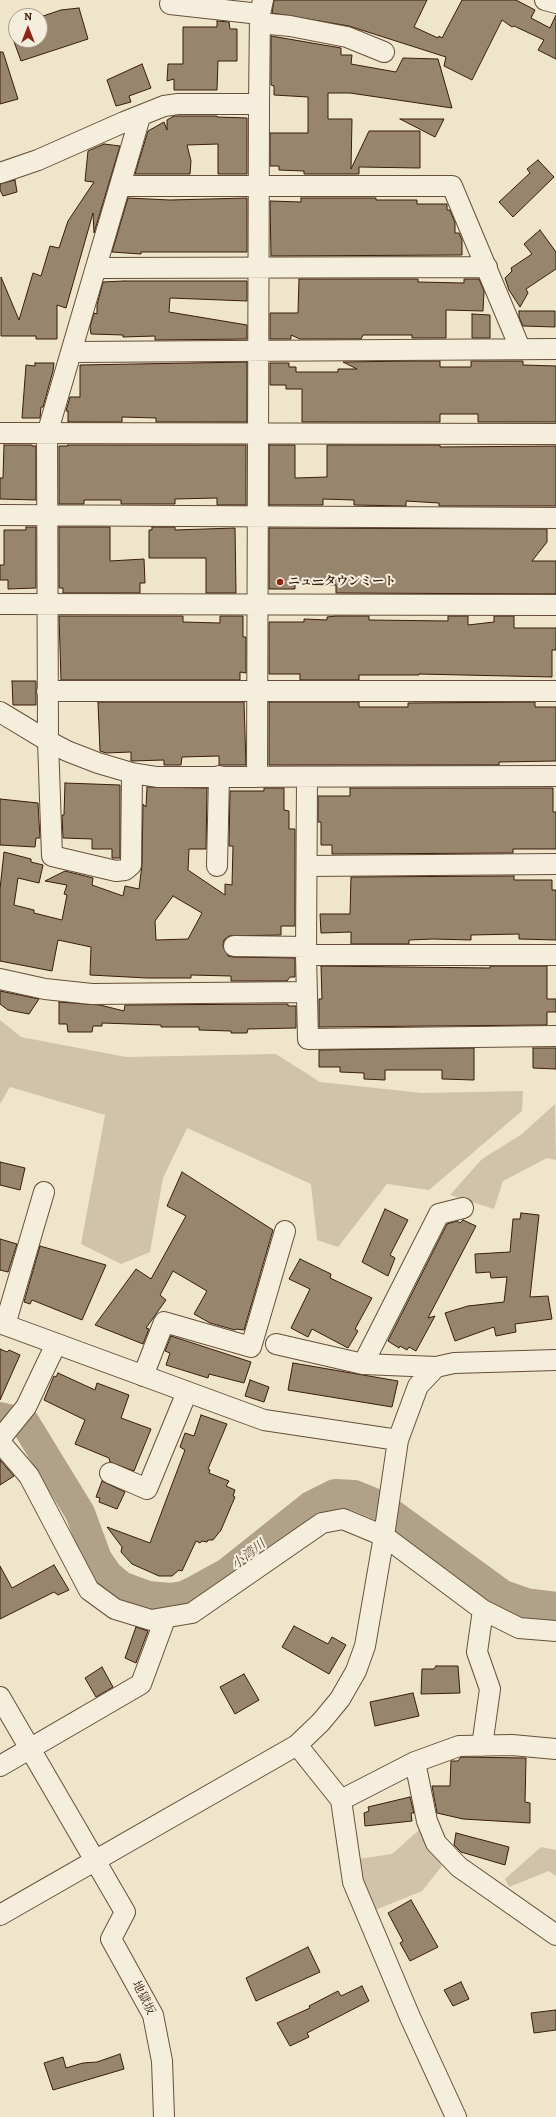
<!DOCTYPE html>
<html>
<head>
<meta charset="utf-8">
<style>
  body { margin:0 }
  #map { position:relative; width:556px; height:2117px; overflow:hidden; background:#efe5ca; font-family:Alegreya,serif }
  canvas { display:block }
  .north { position:absolute; left:8px; top:8px; width:40px; height:40px; box-sizing:border-box; background:#f5eedd; border:1px solid #aa9a89; border-radius:50%; rotate:0deg; font-size:11px; font-weight:700; line-height:16px; text-align:center; color:#391d0a }
  .north::after { content:''; display:block; margin:auto; width:14px; height:18px; background:#8f2418; clip-path:polygon(50% 0,100% 100%,50% 72%,0 100%) }
</style>
</head>
<body>
<div id="map">
<canvas width="556" height="2117"></canvas>
<div class="north">N</div>
</div>
<script>
const ctx = document.querySelector('canvas').getContext('2d');
ctx.lineJoin = 'round';
function fill(path, color) {
  ctx.fillStyle = color;
  ctx.fill(path, 'evenodd');
}
function shape(rows) {
  const path = new Path2D();
  for (const r of rows) {
    path.moveTo(r[0], r[1]);
    for (let i = 2; i < r.length; i += 2) path.lineTo(r[i], r[i + 1]);
  }
  return path;
}
function stroke(path, color, width, dash) {
  ctx.strokeStyle = color;
  ctx.lineWidth = width;
  ctx.lineCap = dash ? 'butt' : 'round';
  ctx.setLineDash(dash || []);
  ctx.stroke(path);
}
function write(font, color, halo, rows, align = 'center') {
  ctx.font = font + ' Alegreya,"Noto Serif JP",serif';
  ctx.lineWidth = 4;
  ctx.setLineDash([]);
  ctx.textBaseline = 'middle';
  ctx.strokeStyle = halo;
  ctx.fillStyle = color;
  for (const [text, x, y, turn = 0] of rows) {
    ctx.save();
    ctx.translate(x, y);
    ctx.rotate((+turn || 0) * Math.PI / 180);
    ctx.textAlign = isNaN(turn) ? turn : align;
    if (halo) ctx.strokeText(text, 0, 0);
    ctx.fillText(text, 0, 0);
    ctx.restore();
  }
}
const green = shape([
  [0,1020,21,1037,126,1057,276,1054,320,1082,422,1093,523,1091,522,1111,429,1190,387,1184,338,1247,317,1240,311,1184,187,1128,163,1178,150,1252,121,1264,81,1244,105,1115,10,1087,0,1104],
  [555,1104,556,1160,547,1158,503,1181,494,1209,450,1195,482,1159,522,1134],
  [419,1830,442,1866,422,1891,373,1911,360,1882,358,1859,392,1854],
  [541,1847,556,1850,556,1876,549,1871,509,1887,505,1879]
]);
const river = shape([
  [0,1417,25,1423,80,1513,97,1559,108,1575,121,1586,148,1596,170,1598,183,1596,196,1590,227,1573,311,1506,335,1494,354,1495,381,1506,503,1595,526,1603,556,1607]
]);
const building = shape([
  [274,0,427,0,414,27,438,38,439,36,442,38,462,0,516,0,535,10,531,18,550,28,556,15,556,59,538,50,544,40,514,26,512,27,502,20,472,80,444,66,446,57,349,26,272,13,274,0],
  [79,8,88,39,21,61,12,36,16,34,16,40,40,40,40,17,61,10,79,8],
  [217,21,229,22,230,29,237,29,237,61,218,61,217,90,174,90,174,79,167,81,168,64,183,64,183,27,217,27,217,21],
  [271,36,341,48,341,55,352,55,351,64,396,72,403,58,438,59,452,108,350,93,328,93,328,119,352,119,351,169,369,131,420,131,420,168,359,167,359,174,304,174,304,171,279,170,279,166,270,166,270,133,308,133,308,97,274,95,274,86,271,85,271,36],
  [0,52,3,52,18,99,0,104,0,52],
  [142,64,151,88,129,96,131,102,116,106,107,80,142,64],
  [174,116,217,116,217,117,247,118,247,174,218,174,218,144,187,145,191,161,190,174,135,174,148,131,164,122,167,130,167,120,174,116],
  [400,119,444,119,435,137,400,119],
  [104,144,120,146,94,233,93,213,66,308,57,305,57,339,36,339,36,336,1,336,1,277,19,320,33,273,41,276,50,246,59,248,68,221,94,182,85,181,88,151,104,144],
  [538,160,554,177,513,217,499,202,530,173,527,169,538,160],
  [15,180,17,192,3,196,0,190,0,184,15,180],
  [128,198,170,200,247,198,247,252,141,252,141,254,112,252,128,198],
  [301,198,376,198,376,200,417,200,417,204,447,204,447,210,450,210,455,223,455,233,459,233,462,240,462,255,271,256,270,201,301,202,301,198],
  [540,230,556,252,556,269,526,289,528,293,520,307,509,290,505,278,512,271,511,268,532,254,524,244,540,230],
  [299,279,418,279,418,282,464,283,464,279,479,279,484,291,483,311,446,310,446,338,412,338,412,335,363,335,361,339,300,339,291,335,291,339,270,339,270,313,298,313,299,279],
  [124,281,247,281,247,301,170,298,169,312,247,325,247,339,155,340,155,336,123,337,123,335,91,334,90,327,94,313,97,314,97,305,103,282,124,281],
  [519,311,555,311,555,327,523,326,519,317,519,311],
  [472,314,490,315,490,338,472,338,472,314],
  [412,361,440,361,440,367,471,367,471,361,523,361,523,365,556,366,556,422,478,422,478,414,440,414,440,422,302,422,302,389,286,389,286,385,270,385,270,363,289,363,289,367,296,367,296,372,338,372,338,369,357,369,343,362,412,361],
  [247,362,247,422,156,422,156,418,122,417,122,422,68,422,68,411,66,411,70,397,80,397,80,365,247,362],
  [35,363,54,363,53,371,43,407,41,407,40,418,22,418,26,365,35,366,35,363],
  [4,445,32,445,32,446,36,446,36,500,0,499,0,478,3,478,4,445],
  [68,445,246,445,246,505,217,505,217,498,175,499,175,504,121,504,121,500,84,500,84,504,59,504,59,446,68,446,68,445],
  [269,445,295,445,295,478,327,477,327,445,440,445,440,447,556,446,556,506,439,506,439,503,406,501,406,506,354,505,354,500,323,499,323,505,269,505,269,445],
  [26,527,36,527,36,588,8,589,8,580,0,580,0,565,4,565,4,530,26,530,26,527],
  [59,527,110,527,110,561,144,559,145,583,140,583,140,593,63,593,63,588,59,588,59,527],
  [152,527,175,527,175,530,235,528,236,593,206,593,206,558,149,558,149,530,152,530,152,527],
  [269,528,547,529,547,542,532,561,556,561,556,594,336,593,336,585,295,584,295,589,269,589,269,528],
  [59,616,183,616,183,622,220,623,220,616,243,616,243,637,246,637,246,673,240,672,240,680,61,680,59,616],
  [336,616,369,616,369,620,448,621,448,616,468,616,468,625,494,622,494,616,514,616,514,628,556,628,556,650,552,650,552,677,419,674,419,675,359,675,359,680,300,680,300,674,269,674,269,622,304,622,304,619,327,620,327,617,336,616],
  [12,681,36,681,36,705,13,705,12,681],
  [98,702,244,702,246,765,219,765,219,756,182,757,181,765,164,765,164,760,131,761,131,752,106,753,100,751,98,702],
  [269,702,359,702,359,707,408,707,408,703,535,702,535,707,556,707,556,761,499,762,499,765,269,765,269,702],
  [65,783,120,785,120,858,112,858,112,849,92,849,92,839,63,838,62,815,64,815,65,783],
  [147,787,207,788,206,849,189,849,188,870,225,895,225,884,232,885,233,846,229,846,230,791,264,791,264,788,284,788,284,810,289,811,289,829,295,829,295,926,281,926,281,935,229,936,224,940,223,946,228,956,233,957,295,958,295,977,290,977,287,981,231,981,231,976,191,975,191,978,147,978,90,975,91,947,58,940,52,971,0,961,0,889,4,852,31,859,31,862,43,865,39,883,18,878,14,905,34,910,34,913,62,920,67,895,64,894,67,885,45,881,65,871,93,878,92,885,123,896,125,886,139,889,142,865,143,804,146,807,147,787],
  [173,896,202,913,188,939,156,940,155,921,173,896],
  [350,788,553,788,553,812,556,812,556,849,513,849,513,853,332,854,332,845,321,845,321,822,318,822,318,796,350,796,350,788],
  [0,799,38,803,40,838,36,838,35,847,0,845,0,799],
  [514,876,514,880,552,880,552,890,556,890,556,940,519,939,519,934,471,935,471,940,433,939,409,940,409,944,351,944,351,932,321,933,320,914,350,914,351,877,514,876],
  [321,966,490,968,490,966,547,966,547,999,556,999,556,1012,547,1012,547,1025,319,1027,319,999,322,999,321,966],
  [0,991,39,999,29,1014,8,1010,0,1004,0,991],
  [59,1002,100,1005,124,1011,125,1005,288,1004,288,1006,296,1006,296,1028,248,1029,247,1033,231,1033,231,1031,199,1030,199,1027,161,1027,161,1025,102,1023,102,1026,93,1026,92,1032,68,1032,67,1024,59,1024,59,1002],
  [474,1048,474,1080,442,1079,442,1070,385,1070,385,1080,364,1079,364,1073,340,1072,340,1067,319,1067,319,1050,474,1048],
  [533,1048,556,1048,556,1069,533,1068,533,1048],
  [0,1162,25,1168,20,1190,0,1185,0,1162],
  [182,1172,273,1230,244,1330,236,1329,235,1330,210,1323,194,1314,207,1291,173,1271,160,1295,166,1300,146,1328,149,1329,143,1344,95,1325,136,1269,151,1279,186,1216,167,1206,182,1172],
  [385,1209,408,1220,390,1255,395,1258,388,1276,362,1262,385,1209],
  [521,1213,539,1215,530,1297,548,1296,552,1319,515,1324,516,1332,496,1336,494,1327,455,1341,445,1313,468,1306,504,1302,507,1277,491,1278,490,1272,476,1273,475,1254,510,1252,513,1219,520,1219,521,1213],
  [463,1220,476,1226,428,1318,435,1316,416,1351,409,1347,407,1350,400,1346,399,1348,388,1341,447,1224,457,1221,460,1223,463,1220],
  [0,1239,17,1244,8,1272,0,1270,0,1239],
  [40,1246,106,1265,82,1320,32,1300,30,1304,24,1302,40,1246],
  [300,1259,331,1274,330,1278,372,1298,355,1329,358,1331,348,1348,312,1329,308,1337,291,1328,310,1289,289,1279,300,1259],
  [171,1336,251,1362,244,1383,209,1374,208,1378,166,1365,170,1353,165,1351,171,1336],
  [0,1349,7,1352,9,1350,20,1355,0,1400,0,1349],
  [293,1363,398,1381,392,1407,288,1390,293,1363],
  [58,1373,95,1390,97,1383,129,1395,121,1418,151,1429,134,1471,110,1462,109,1458,75,1444,85,1420,44,1400,54,1376,56,1377,58,1373],
  [250,1380,269,1387,264,1402,245,1396,250,1380],
  [201,1415,227,1424,208,1469,210,1470,209,1473,229,1481,226,1486,235,1490,233,1496,235,1497,221,1530,213,1540,208,1540,207,1542,202,1541,200,1543,196,1541,182,1571,179,1570,172,1576,159,1576,132,1564,121,1552,122,1547,107,1527,150,1543,185,1450,180,1447,185,1433,194,1436,201,1415],
  [0,1460,14,1476,0,1485,0,1460],
  [102,1481,125,1492,117,1509,99,1502,100,1498,96,1497,102,1481],
  [54,1565,69,1590,58,1595,54,1592,0,1619,0,1566,12,1588,54,1565],
  [294,1626,328,1644,332,1637,346,1645,329,1674,282,1647,294,1626],
  [136,1627,148,1631,136,1663,125,1658,136,1627],
  [436,1666,458,1666,460,1693,421,1694,422,1669,434,1669,436,1666],
  [102,1667,113,1687,96,1697,85,1678,102,1667],
  [244,1674,259,1700,235,1714,220,1687,244,1674],
  [413,1693,419,1716,375,1726,370,1702,413,1693],
  [461,1757,526,1758,525,1802,530,1803,530,1823,463,1819,437,1813,432,1786,450,1786,451,1761,458,1761,461,1757],
  [410,1797,414,1813,411,1813,412,1821,365,1826,364,1813,369,1811,368,1807,410,1797],
  [456,1833,509,1847,505,1865,461,1852,454,1845,456,1833],
  [411,1900,438,1947,410,1961,400,1943,403,1941,388,1913,411,1900],
  [308,1947,320,1972,256,2001,246,1978,308,1947],
  [461,1982,469,1999,453,2006,444,1990,461,1982],
  [362,1986,369,2001,307,2033,309,2037,290,2046,277,2023,310,2008,309,2006,338,1991,341,1996,362,1986],
  [556,2010,556,2030,534,2033,531,2013,556,2010],
  [120,2054,124,2069,53,2090,44,2063,63,2057,66,2068,83,2063,97,2062,120,2054]
]);
const minor = shape([
  [545,0,556,3],
  [170,4,260,14],
  [260,23,290,26,347,37,384,52],
  [0,173,38,160,124,122,164,106,178,104,259,104],
  [120,186,452,186,520,348],
  [97,268,487,267],
  [71,352,556,349],
  [0,433,556,434],
  [0,515,556,518],
  [0,604,556,605],
  [47,691,556,691],
  [0,712,48,741,67,751,98,763,132,773,157,777,556,776],
  [132,773,131,865,125,870,116,871,52,856,48,741,47,434,140,117],
  [257,777,259,104,260,14,263,0],
  [307,778,306,955,308,1039,556,1036],
  [217,866,219,776],
  [307,866,556,864],
  [234,946,306,947],
  [306,955,556,955],
  [0,979,45,989,92,994,306,992],
  [0,1323,264,1420,398,1440],
  [5,1325,44,1192],
  [276,1344,363,1364],
  [436,1367,363,1364,439,1214,463,1208],
  [143,1376,164,1322,251,1347,285,1231],
  [0,1439,26,1407,56,1344],
  [0,1442,29,1476,89,1590,115,1609,151,1620,192,1613,322,1523,343,1519,384,1536,483,1610,519,1628,556,1631],
  [110,1473,147,1489,187,1392],
  [0,1697,125,1912,111,1939,153,2015,162,2061,164,2117],
  [297,1745,341,1800,353,1882,410,2017,456,2117],
  [482,1746,490,1689,477,1652,483,1610],
  [415,1762,427,1821,436,1843,459,1867,556,1935],
  [0,1766,141,1684,165,1619],
  [341,1800,415,1762,459,1746,512,1745,556,1749],
  [0,1915,297,1745,321,1722,340,1699,356,1671,365,1646,384,1536,398,1440,418,1386,436,1367,454,1363,556,1360]
]);
const markers = [
  [280,582,4,"#8f2418"]
];
const poiNames = [
  ["ニュータウンミート",288,582]
];
const streetNames = [
  ["地獄坂",143,1998,63]
];
const waterNames = [
  ["小湾川",249,1555,-39]
];
fill(green, '#d0c3a9');
stroke(river, '#b1a189', 30);
fill(building, '#98856e');
stroke(building, '#391d0a', 1);
stroke(minor, '#664f3a', 22);
stroke(minor, '#f5eedd', 20);
for (const [x, y, r, color] of markers) {
  const dot = new Path2D();
  dot.arc(x, y, r, 0, 2 * Math.PI);
  ctx.fillStyle = color;
  ctx.fill(dot);
  stroke(dot, '#f5eedd', 1.5);
}
write('bold 12px', '#391d0a', '#f5eedd', poiNames, 'left');
write('12px', '#391d0a', '#f5eedd', streetNames);
write('italic 13px', '#634b36', '#f5eedd', waterNames);
</script>
</body>
</html>
